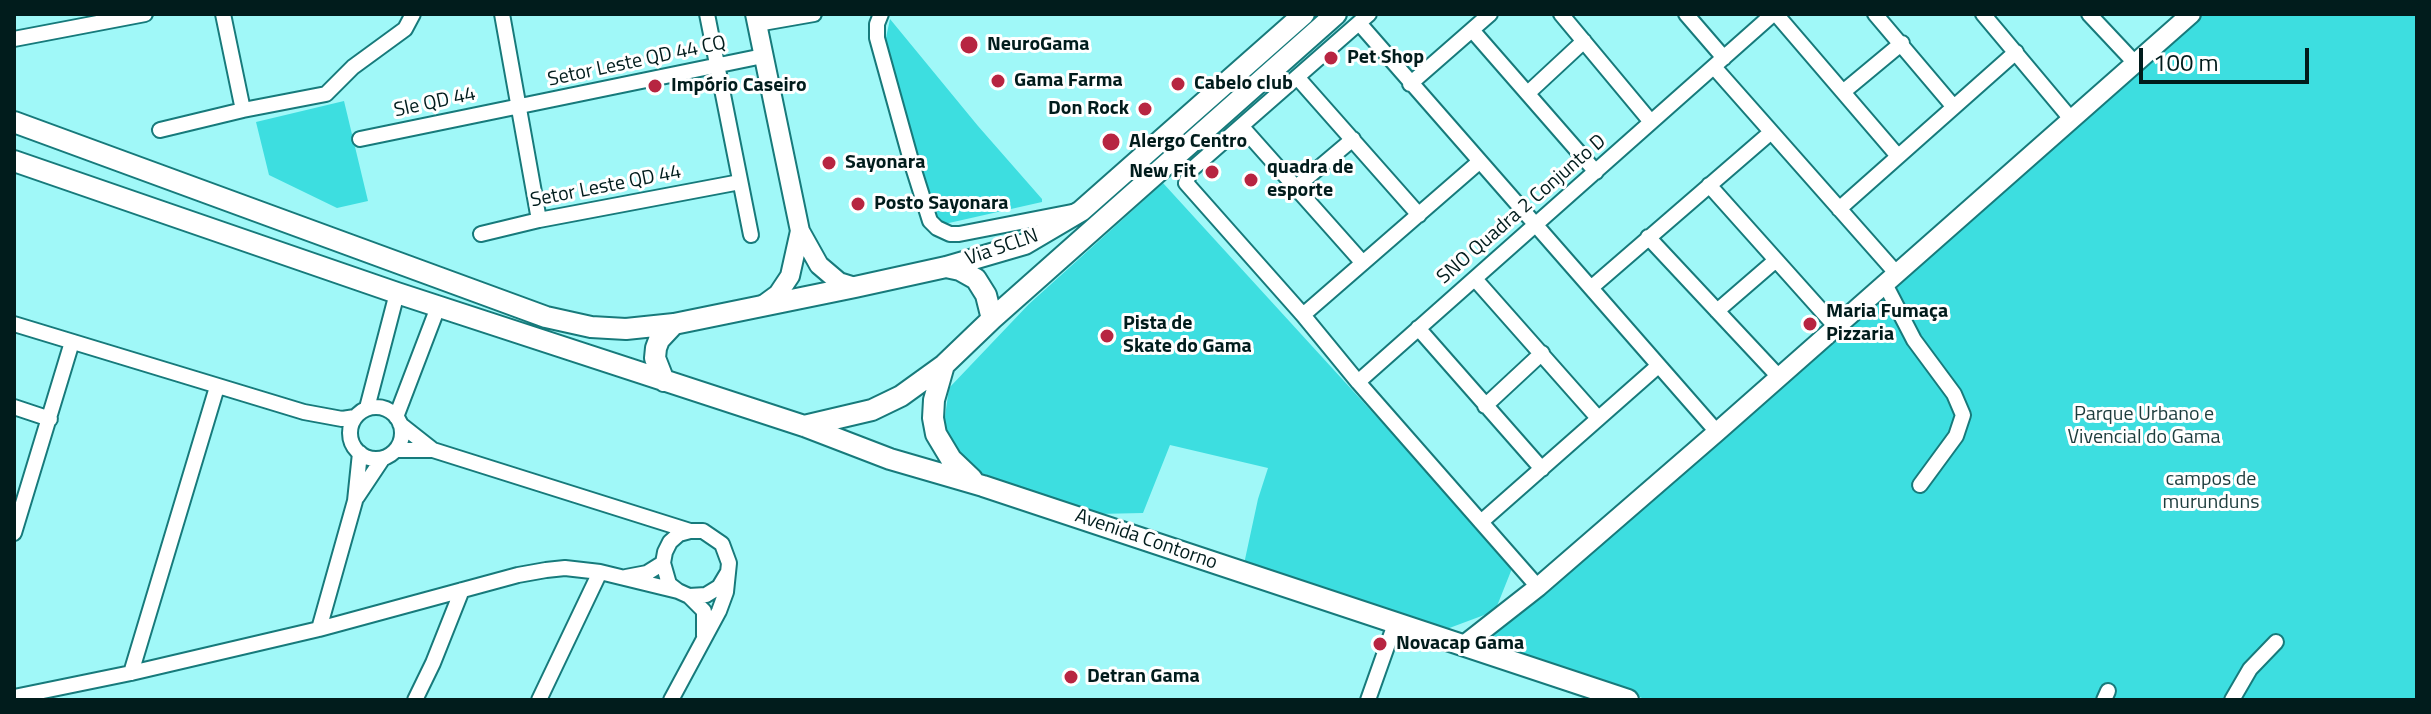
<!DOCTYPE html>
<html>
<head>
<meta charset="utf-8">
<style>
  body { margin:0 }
  #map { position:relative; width:2431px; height:714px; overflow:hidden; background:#a0f8f8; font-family:"Titillium Web",sans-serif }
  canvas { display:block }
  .frame { position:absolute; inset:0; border:16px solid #011c1c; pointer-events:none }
  .scale { position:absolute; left:2139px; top:48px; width:170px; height:36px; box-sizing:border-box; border:4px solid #011c1c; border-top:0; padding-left:10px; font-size:24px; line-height:28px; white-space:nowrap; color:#011c1c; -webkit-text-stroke:6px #fff; paint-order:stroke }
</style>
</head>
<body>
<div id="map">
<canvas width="2431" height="714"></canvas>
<div class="frame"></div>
<div class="scale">100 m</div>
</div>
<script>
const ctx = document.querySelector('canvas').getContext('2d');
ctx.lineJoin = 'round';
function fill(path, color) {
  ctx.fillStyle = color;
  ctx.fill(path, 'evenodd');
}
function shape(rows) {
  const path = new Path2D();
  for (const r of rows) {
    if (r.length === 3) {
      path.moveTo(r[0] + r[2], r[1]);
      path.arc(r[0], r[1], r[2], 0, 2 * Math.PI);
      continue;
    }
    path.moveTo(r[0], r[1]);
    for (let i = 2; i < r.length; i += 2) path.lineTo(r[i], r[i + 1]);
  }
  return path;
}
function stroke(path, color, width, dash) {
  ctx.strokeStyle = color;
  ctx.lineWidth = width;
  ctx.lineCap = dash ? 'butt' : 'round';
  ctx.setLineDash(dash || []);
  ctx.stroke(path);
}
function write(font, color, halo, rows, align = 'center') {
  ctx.font = font + ' "Titillium Web",sans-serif';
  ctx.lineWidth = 6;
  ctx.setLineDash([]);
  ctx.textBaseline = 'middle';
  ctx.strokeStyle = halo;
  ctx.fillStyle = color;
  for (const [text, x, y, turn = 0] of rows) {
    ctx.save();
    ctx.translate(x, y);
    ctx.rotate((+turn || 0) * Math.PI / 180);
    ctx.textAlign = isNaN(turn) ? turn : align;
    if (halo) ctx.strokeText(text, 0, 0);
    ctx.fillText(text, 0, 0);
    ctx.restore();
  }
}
const green = shape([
  [2201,14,2417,14,2417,700,1648,700,1496,649,1489,640,1494,630,1550,586],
  [890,19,978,126,1042,199,1042,202,940,225,912,147,884,47],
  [344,101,368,201,337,208,269,175,256,122],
  [1163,183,1513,566,1495,611,1444,630,1244,564,1258,499,1268,468,1170,445,1143,513,1097,514,969,469,942,438,949,388,1029,304]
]);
const street = shape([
  [502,14,539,220],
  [707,14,751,235],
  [881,14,877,24,877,38,912,164,930,221,937,228,950,234,959,234,1077,211],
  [1369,14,1191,170,1186,183,1303,315,1358,382,1538,587],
  [1561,14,1651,122],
  [1686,14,1724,58],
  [1776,14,1897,155],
  [1875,14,1953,106],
  [1983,14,2071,119],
  [2089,14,2135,63],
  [1359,23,1717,432],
  [757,24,814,14],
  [1472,30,1596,172],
  [14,39,145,14],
  [1714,67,1897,274],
  [1297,77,1419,215],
  [1410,84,1490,14],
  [1843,92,1902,43],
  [1528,93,1584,41],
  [243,110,326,94,353,67,405,29,413,14],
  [1242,127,1362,262],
  [160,130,243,110,223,14],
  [360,139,763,56],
  [1709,185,1836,327],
  [1295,188,1353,139],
  [1839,209,2016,52],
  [481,234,539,220,740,182],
  [1648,237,1779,377],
  [1475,279,1598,418],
  [1885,284,1914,340,1954,394,1963,415,1956,436,1920,485],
  [1592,287,1770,133],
  [1717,311,1776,260],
  [1303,315,1479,162],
  [14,324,304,412,342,419,355,417],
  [1418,328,1542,469],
  [1358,382,1773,14],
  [1485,406,1542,353],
  [14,407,50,419],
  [376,433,26],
  [367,408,397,293],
  [396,417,438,307],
  [400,424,433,450],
  [396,450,433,450,690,531],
  [357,497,383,458],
  [1481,522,1658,366],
  [14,533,72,342],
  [626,577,647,573,663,563],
  [689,596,704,611,704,636],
  [319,629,355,501,360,453],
  [131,673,217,387],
  [14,697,131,673,319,629,518,575,546,570,565,568,600,572,678,591],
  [415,700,433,663,462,590],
  [539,700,600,572],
  [671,700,719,611,726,592,729,563,722,544,703,531,690,531,679,534,670,542,665,552,663,563,669,584,678,591,689,596,706,595,719,587,728,572],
  [1368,700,1396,621],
  [2104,700,2108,691],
  [2232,700,2250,669,2276,642]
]);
const secondary = shape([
  [755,14,800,231,819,265,839,282,855,287],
  [763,305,778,294,790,276,800,231],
  [1464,645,1538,587,1717,432,2191,14]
]);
const primary = shape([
  [14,122,546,317,591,327,626,329,674,324,855,287,946,267,1025,244,1081,211,1304,14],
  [14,161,397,293,804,426,890,459,983,486,1628,700],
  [946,267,960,270,976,279,986,295,992,319],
  [944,365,934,400,933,418,936,434,951,459,972,479],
  [664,381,655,358,656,348,659,340,674,324],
  [804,426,872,410,901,396,944,365,992,319,1336,14]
]);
const markers = [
  [969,45,10,"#b72541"],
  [1331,58,8,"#b72541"],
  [998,81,8,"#b72541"],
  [1178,84,8,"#b72541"],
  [655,86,8,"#b72541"],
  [1145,109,8,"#b72541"],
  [1111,142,10,"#b72541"],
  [829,163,8,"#b72541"],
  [1212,172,8,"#b72541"],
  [1251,180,8,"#b72541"],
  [858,204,8,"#b72541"],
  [1810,324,8,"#b72541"],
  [1107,336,8,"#b72541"],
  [1380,644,8,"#b72541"],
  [1071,677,8,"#b72541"]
];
const poiNames = [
  ["NeuroGama",987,45],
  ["Pet Shop",1347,58],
  ["Gama Farma",1014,81],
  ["Cabelo club",1194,84],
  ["Impório Caseiro",671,86],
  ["Don Rock",1129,109,"right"],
  ["Alergo Centro",1129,142],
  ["Sayonara",845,163],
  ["quadra de",1267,168],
  ["esporte",1267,191],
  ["New Fit",1196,172,"right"],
  ["Posto Sayonara",874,204],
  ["Maria Fumaça",1826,312],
  ["Pizzaria",1826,335],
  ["Pista de",1123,324],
  ["Skate do Gama",1123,347],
  ["Novacap Gama",1396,644],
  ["Detran Gama",1087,677]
];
const streetNames = [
  ["Setor Leste QD 44 CQ",637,62,-12],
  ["Sle QD 44",435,103,-12],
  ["Setor Leste QD 44",606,187,-11],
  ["SNO Quadra 2 Conjunto D",1522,210,-41],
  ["Via SCLN",1002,248,-19],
  ["Avenida Contorno",1146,540,19]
];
const parkNames = [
  ["Parque Urbano e",2144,415],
  ["Vivencial do Gama",2144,438],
  ["campos de",2211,480],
  ["murunduns",2211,503]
];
fill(green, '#3ddee0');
stroke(street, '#177a7b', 18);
stroke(secondary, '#177a7b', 22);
stroke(primary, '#177a7b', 24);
stroke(street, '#fff', 14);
stroke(secondary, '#fff', 18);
stroke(primary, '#fff', 20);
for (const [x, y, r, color] of markers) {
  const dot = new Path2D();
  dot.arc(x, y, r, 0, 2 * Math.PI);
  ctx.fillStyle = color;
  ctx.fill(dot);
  stroke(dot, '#fff', 3);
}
write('bold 20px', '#011c1c', '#fff', poiNames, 'left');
write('20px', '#011c1c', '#fff', streetNames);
write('20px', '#1c3c3d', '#fff', parkNames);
</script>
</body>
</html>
